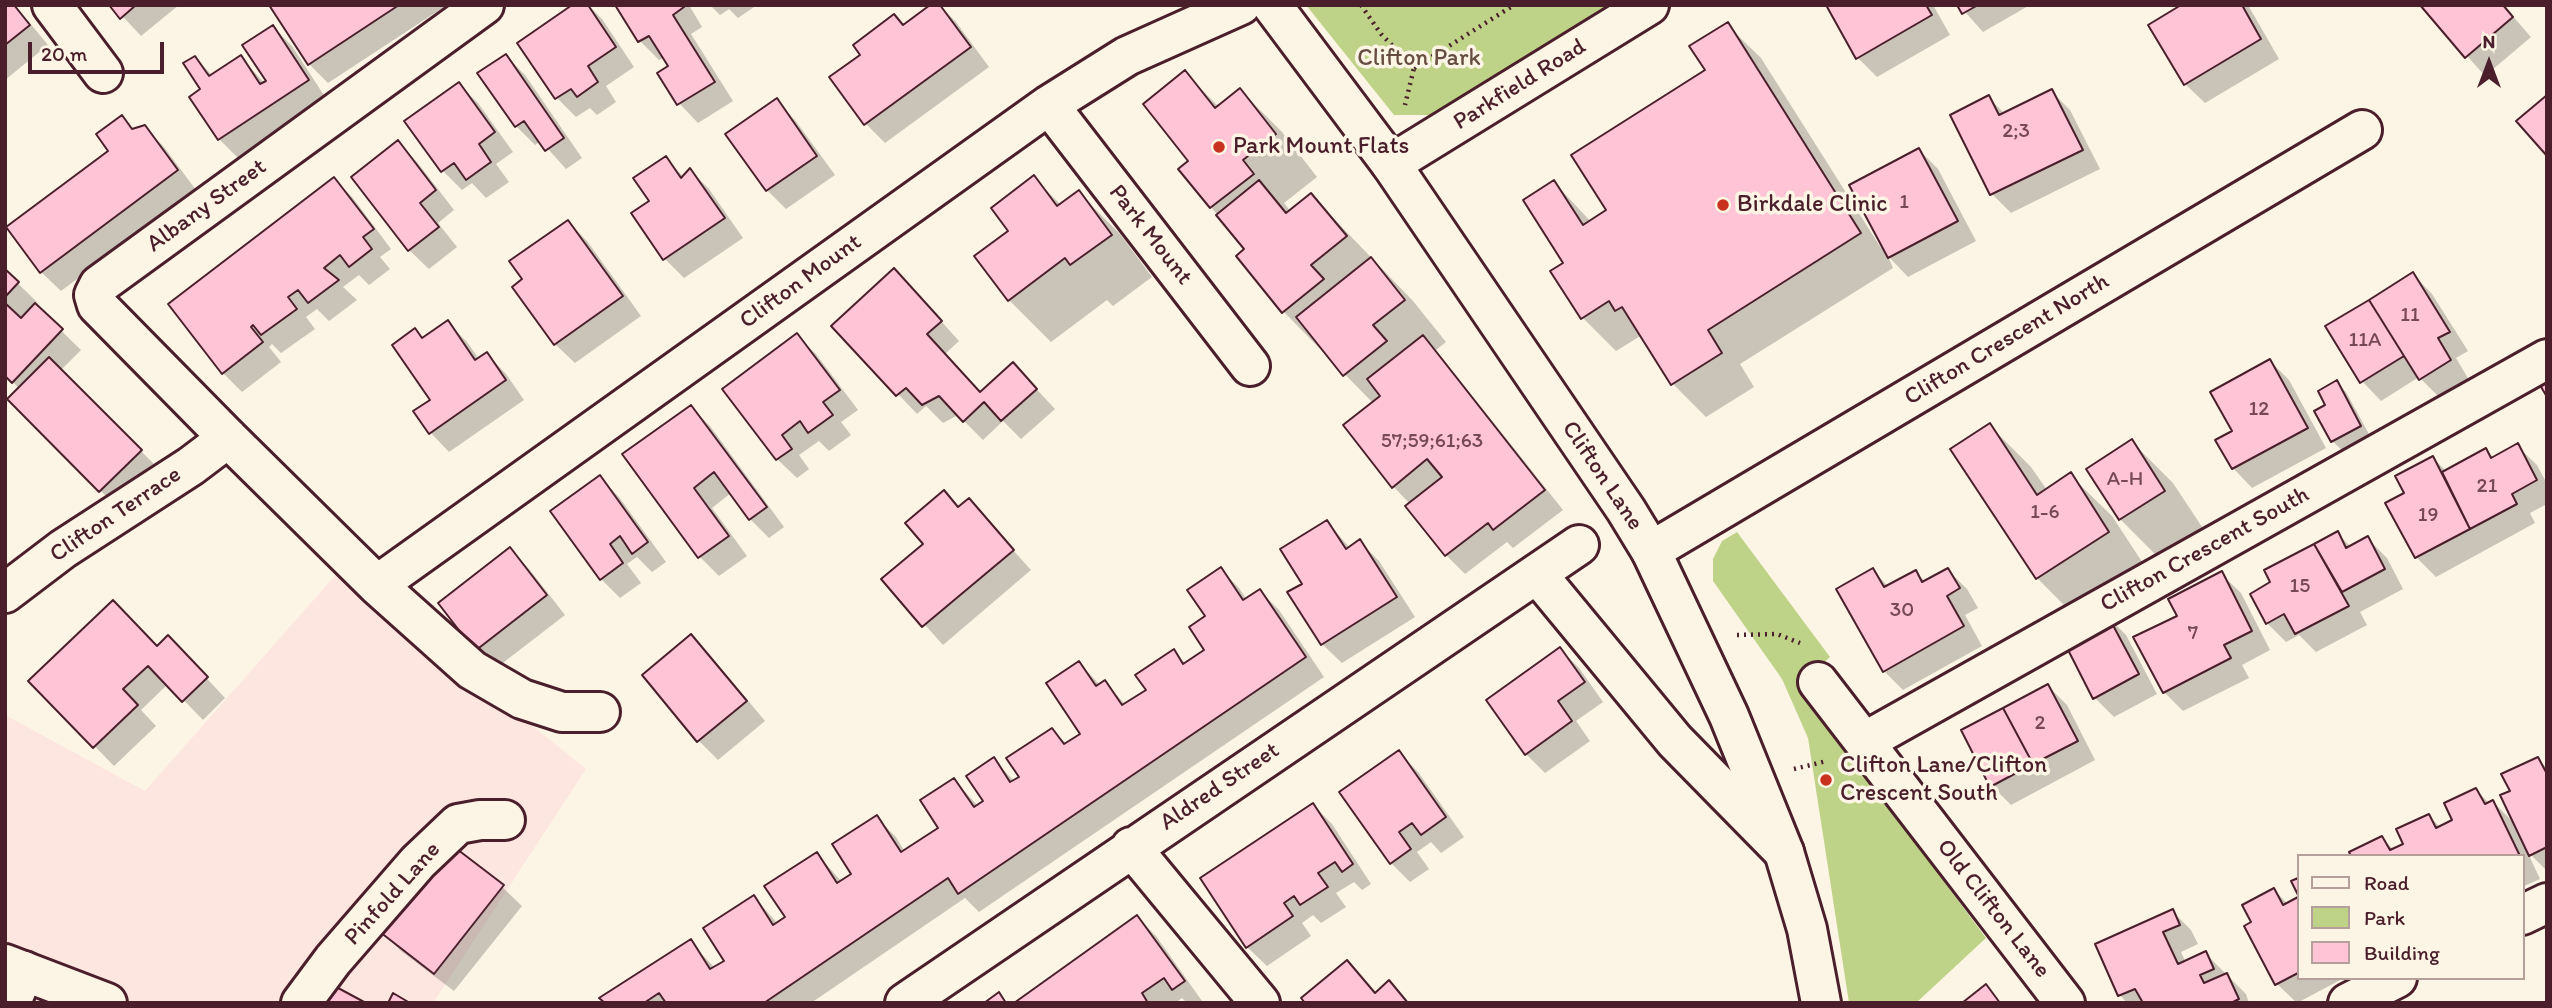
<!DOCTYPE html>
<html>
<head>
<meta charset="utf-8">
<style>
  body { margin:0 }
  #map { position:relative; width:2552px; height:1008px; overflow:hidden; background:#fcf5e5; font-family:Itim,sans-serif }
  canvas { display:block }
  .frame { position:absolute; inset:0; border:7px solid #4a1f2b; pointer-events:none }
  .legend { position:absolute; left:2297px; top:854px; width:228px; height:126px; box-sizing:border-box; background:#fcf5e5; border:2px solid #b59f9b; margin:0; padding:9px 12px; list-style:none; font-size:21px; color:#4a1f2b }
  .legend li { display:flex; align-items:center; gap:14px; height:35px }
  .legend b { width:35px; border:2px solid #b59f9b }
  .north { position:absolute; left:2454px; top:28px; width:70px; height:70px; -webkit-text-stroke:5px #fcf5e5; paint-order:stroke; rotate:0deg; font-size:19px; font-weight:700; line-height:28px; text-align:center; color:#4a1f2b }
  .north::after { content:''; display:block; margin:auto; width:24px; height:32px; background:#4a1f2b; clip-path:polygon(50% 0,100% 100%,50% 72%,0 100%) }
  .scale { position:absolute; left:28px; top:42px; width:136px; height:32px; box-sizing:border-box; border:4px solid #4a1f2b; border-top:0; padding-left:9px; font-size:21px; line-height:24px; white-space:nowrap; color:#4a1f2b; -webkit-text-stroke:5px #fcf5e5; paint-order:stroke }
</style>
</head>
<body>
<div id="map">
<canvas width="2552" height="1008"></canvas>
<div class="frame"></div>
<ul class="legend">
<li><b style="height:9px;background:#fcf5e5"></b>Road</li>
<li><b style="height:19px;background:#bfd388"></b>Park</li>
<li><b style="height:19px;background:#ffc4d5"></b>Building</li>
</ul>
<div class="north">N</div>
<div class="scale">20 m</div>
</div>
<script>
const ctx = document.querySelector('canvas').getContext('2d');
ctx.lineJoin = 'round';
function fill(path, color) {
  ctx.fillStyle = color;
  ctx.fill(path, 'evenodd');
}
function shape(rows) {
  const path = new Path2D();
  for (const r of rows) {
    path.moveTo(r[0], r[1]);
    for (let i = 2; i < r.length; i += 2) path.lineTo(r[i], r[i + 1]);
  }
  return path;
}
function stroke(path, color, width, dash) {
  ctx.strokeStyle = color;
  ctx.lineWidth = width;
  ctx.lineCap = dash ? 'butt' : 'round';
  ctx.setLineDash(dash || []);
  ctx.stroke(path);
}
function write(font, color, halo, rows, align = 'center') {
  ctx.font = font + ' Itim,sans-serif';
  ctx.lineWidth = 7;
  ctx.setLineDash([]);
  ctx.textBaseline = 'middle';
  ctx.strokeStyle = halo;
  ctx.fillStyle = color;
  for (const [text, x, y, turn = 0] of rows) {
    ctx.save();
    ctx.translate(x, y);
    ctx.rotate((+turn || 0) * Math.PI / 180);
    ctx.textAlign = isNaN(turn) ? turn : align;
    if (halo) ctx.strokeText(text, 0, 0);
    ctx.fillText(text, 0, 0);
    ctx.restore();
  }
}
const built = shape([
  [340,570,586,769,433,1003,5,1003,5,715,145,791]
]);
const green = shape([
  [1306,5,1615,5,1437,115,1394,115],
  [1737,532,1830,657,1798,685,1986,938,1916,1003,1849,1003,1808,738,1782,679,1713,581,1713,559,1722,541]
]);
const shadow = shape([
  [5,5,15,5,48,45,5,80],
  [112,5,179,5,141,36],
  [271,5,447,5,328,83,309,64],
  [588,5,602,19,634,67,606,86,616,102,597,115,590,108,576,117,557,98,520,43],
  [617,5,689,5,702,27,691,34,733,101,698,123,679,103,670,67,664,57,659,60,640,41],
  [710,5,757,5,738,18,729,9,720,15],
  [939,5,956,22,989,67,885,143,866,124,832,78,904,26],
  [1828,5,1933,5,1950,35,1877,77,1858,58],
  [1959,5,2030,5,1983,32],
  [2185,5,2248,5,2279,59,2205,103,2185,84],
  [2422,5,2503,5,2531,37,2485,76],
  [1727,25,1761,58,1881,248,1919,150,1938,169,1976,241,1908,277,1888,256,1893,268,1740,364,1754,387,1706,417,1673,384,1642,335,1616,351,1582,317,1565,264,1554,182,1591,222,1609,211,1707,71],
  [273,27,292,46,327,100,238,158,219,139,192,97,203,90,195,58,213,76,241,57,265,84,268,82],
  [506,56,525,75,582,158,566,169,541,141,535,145,516,126],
  [1185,73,1219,107,1240,90,1282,132,1317,177,1284,203,1291,212,1311,195,1413,301,1446,342,1436,350,1563,510,1513,548,1507,542,1465,574,1446,555,1410,504,1393,486,1373,403,1284,312,1238,256,1246,249,1211,207,1191,161],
  [458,84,478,103,513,152,496,164,509,182,486,198,472,183,462,190,443,171,407,121],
  [2051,91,2070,110,2100,169,2011,213,1992,194,1989,98,2005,114],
  [776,101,795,120,835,175,786,209,767,190],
  [121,118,134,130,144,127,164,147,196,190,61,291,41,272,111,151],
  [398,143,417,162,454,210,438,223,457,247,429,269,409,250],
  [665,159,684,177,690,170,709,189,743,238,684,278,665,259,651,202],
  [1034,178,1061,205,1078,192,1120,234,1152,277,1113,306,1107,300,1051,342,1009,300,1011,231],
  [334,179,353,198,391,249,380,257,390,269,369,285,359,275,343,287,357,300,329,321,317,309,306,317,315,329,281,353,272,344,269,347,281,362,242,392,223,373],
  [568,222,587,241,641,316,575,363,555,344,515,287,524,279],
  [5,271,37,302,35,305,81,350,60,371,160,470,120,510,9,399,20,389,5,375],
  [2413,274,2432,294,2468,351,2456,358,2469,380,2440,398,2419,377,2381,401,2362,381],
  [913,290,959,341,945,354,981,393,1013,364,1055,409,1021,439,1003,421,983,440,958,415,943,423,926,406,917,414,834,326],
  [447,322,467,342,479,359,487,354,506,374,524,400,449,452,430,432,432,401,423,339],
  [796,335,816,354,858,410,841,422,851,435,829,451,819,441,799,455,809,469,797,478,777,459,724,389],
  [2270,361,2289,380,2326,448,2252,488,2233,468,2234,431],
  [2336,382,2346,392,2370,436,2342,450,2332,441,2328,406],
  [691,407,710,426,784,527,769,538,750,519,731,493,712,508,747,556,719,576,700,557,625,455],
  [1989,425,2031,467,2047,490,2070,475,2112,516,2150,574,2079,620,2037,578],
  [2131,441,2173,483,2206,533,2162,561,2120,519,2088,470],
  [2517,446,2537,465,2547,484,2547,504,2530,513,2535,523,2436,577,2416,557,2388,504,2406,494,2433,458,2447,472,2486,450,2494,458],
  [600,478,619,497,666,562,652,572,637,557,627,564,641,583,620,598,601,579],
  [944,492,959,508,968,500,1031,570,943,645,884,579,925,544],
  [1327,522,1350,548,1360,542,1379,561,1415,617,1342,663,1322,644,1290,593,1304,584],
  [2337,533,2351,547,2368,539,2387,558,2403,589,2360,612,2367,625,2316,652,2299,635,2286,642,2267,623,2273,583,2266,571],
  [510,549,529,569,565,615,495,669,476,649],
  [1220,569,1239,588,1247,600,1260,591,1279,610,1324,677,979,912,965,898,811,1003,606,1003,690,942,715,968,726,961,754,897,778,924,787,918,817,854,842,882,854,874,876,817,896,837,905,852,941,829,954,780,978,806,985,802,994,760,1015,782,1021,778,1052,730,1067,744,1082,734,1079,663,1101,686,1105,683,1126,705,1148,691,1173,651,1186,664,1207,650,1207,617],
  [1948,570,1967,589,1978,608,1965,615,1982,646,1903,690,1884,671,1873,571,1889,587,1915,572,1926,582],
  [2221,574,2241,593,2270,650,2242,665,2249,678,2183,711,2164,692,2179,616],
  [2107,616,2126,635,2157,694,2114,717,2095,698],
  [691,636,710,655,765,721,718,760,699,741,644,675],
  [1560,649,1579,668,1603,702,1576,721,1590,741,1545,773,1526,754],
  [187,657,225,698,203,720,168,684,141,710,156,726,114,766,31,681],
  [2048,686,2067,705,2095,760,2011,805,1992,786],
  [1399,753,1418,772,1464,837,1441,853,1431,842,1417,852,1429,869,1410,882,1391,863],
  [2537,759,2547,768,2547,871,2527,851,2540,879,2522,887,2522,856,2353,856,2382,838,2394,850,2406,845,2429,816,2441,828,2454,821,2476,790,2490,804,2493,802,2515,824,2512,792],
  [1313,805,1332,824,1371,884,1362,890,1354,882,1336,893,1346,907,1321,923,1313,915,1302,923,1311,936,1267,966,1247,947],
  [502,887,522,906,454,991,401,951,382,932],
  [2274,890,2288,904,2298,899,2298,978,2344,978,2297,1003,2277,984,2253,922],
  [2172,911,2191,930,2198,944,2181,952,2186,963,2206,954,2246,994,2249,1003,2127,1003,2120,995,2097,945],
  [1137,917,1156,936,1202,1001,1187,1003,1182,998,1175,1003,1016,1003]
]);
const building = shape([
  [5,5,14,5,30,25,5,45,5,5],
  [109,5,136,5,120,19,109,5],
  [269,5,399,5,308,65,269,5],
  [572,5,588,5,616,47,588,66,598,82,577,97,571,89,555,99,517,43,572,5],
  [615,5,683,5,684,7,673,15,715,82,677,105,657,73,668,66,649,36,638,42,615,5],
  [930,5,940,5,971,47,864,125,829,77,860,55,853,45,894,14,903,25,930,5],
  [1826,5,1926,5,1932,15,1856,59,1826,5],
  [1957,5,1978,5,1962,14,1957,5],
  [2181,5,2242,5,2261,39,2184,85,2148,25,2181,5],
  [2420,5,2503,5,2513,17,2465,58,2420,5],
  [1728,22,1861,233,1708,330,1722,353,1671,385,1622,307,1615,311,1609,301,1581,319,1550,271,1563,263,1523,200,1554,180,1583,225,1606,210,1571,155,1705,70,1689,46,1728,22],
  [273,25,309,80,218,140,189,97,200,89,183,63,195,56,209,76,241,55,260,84,266,81,242,45,273,25],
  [506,54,564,138,545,151,524,121,515,127,477,73,506,54],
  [1185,70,1215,108,1240,88,1276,134,1243,160,1254,174,1210,208,1178,169,1188,161,1143,104,1185,70],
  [459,82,495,132,479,144,491,162,466,180,454,163,441,172,404,121,459,82],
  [2052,89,2083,150,1990,195,1950,115,1989,95,1999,115,2052,89],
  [2547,95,2547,156,2516,121,2547,95],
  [777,98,817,156,766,191,725,134,777,98],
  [122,115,132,129,145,125,178,170,40,273,6,227,108,151,96,134,122,115],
  [398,140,436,190,420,203,439,227,408,251,351,177,398,140],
  [1919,148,1958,221,1888,258,1849,185,1919,148],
  [666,156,681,178,690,168,725,218,663,260,631,213,649,201,633,178,666,156],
  [1034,175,1057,206,1079,190,1112,235,1070,265,1065,258,1008,301,974,256,1008,231,991,208,1034,175],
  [334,177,374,229,363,237,372,249,349,267,340,255,324,268,339,280,308,303,298,290,288,297,297,309,261,335,253,325,251,327,263,342,222,374,168,304,334,177],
  [1259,180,1286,213,1311,193,1347,236,1311,265,1324,279,1282,313,1236,256,1244,249,1216,215,1259,180],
  [568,220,623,296,554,345,512,287,522,279,509,261,568,220],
  [1371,257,1405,300,1373,325,1387,341,1343,376,1296,317,1371,257],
  [894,268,942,321,927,334,980,392,1013,362,1037,389,1001,421,984,402,963,422,939,396,922,405,906,388,896,396,831,326,894,268],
  [5,269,19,282,5,297,5,269],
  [2413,272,2450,332,2438,338,2451,360,2419,380,2369,300,2413,272],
  [2369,300,2404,356,2360,383,2325,326,2369,300],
  [5,303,21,318,35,303,63,329,12,383,5,376,5,303],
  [448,320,475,360,487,352,506,380,429,434,413,411,430,400,392,345,415,328,422,338,448,320],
  [797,333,840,390,823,402,833,415,808,433,800,421,782,435,792,449,776,460,722,389,797,333],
  [1423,335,1545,490,1493,530,1488,523,1445,556,1405,506,1442,477,1427,459,1392,488,1343,425,1380,396,1367,379,1423,335],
  [49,357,142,450,99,492,7,399,49,357],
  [2270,359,2308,428,2232,469,2215,440,2232,431,2210,392,2270,359],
  [2547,374,2547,397,2537,380,2547,374],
  [2337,380,2361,426,2331,442,2314,411,2325,405,2318,391,2337,380],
  [691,405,767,507,749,520,714,472,694,488,729,536,698,558,622,454,691,405],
  [1990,423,2037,495,2071,472,2109,532,2036,579,1950,449,1990,423],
  [2132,439,2165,491,2119,520,2086,469,2132,439],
  [2518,443,2537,480,2512,494,2517,504,2470,529,2442,472,2486,448,2491,458,2518,443],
  [2433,456,2470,529,2415,558,2385,503,2404,493,2395,476,2433,456],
  [600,475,648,542,632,554,620,536,610,544,623,563,600,580,550,511,600,475],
  [944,490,958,507,969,498,1014,550,922,627,881,579,923,544,905,523,944,490],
  [1327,520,1346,549,1360,539,1397,597,1321,645,1287,592,1302,584,1280,549,1327,520],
  [2338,531,2346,548,2368,536,2385,569,2342,592,2314,544,2338,531],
  [2314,544,2349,606,2295,634,2284,614,2266,624,2250,594,2270,582,2264,570,2314,544],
  [510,547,547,595,475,651,438,603,510,547],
  [1221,567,1243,600,1260,589,1306,657,958,894,948,878,764,1003,666,1003,659,993,644,1003,605,1003,599,998,691,939,710,969,724,961,703,928,754,895,773,925,785,917,764,886,817,852,837,883,851,874,832,844,877,815,901,852,938,828,920,800,954,778,974,807,983,801,966,776,994,757,1010,782,1019,777,1006,758,1052,728,1064,744,1080,734,1046,683,1079,661,1096,686,1105,680,1122,705,1146,690,1135,675,1174,649,1183,664,1204,650,1189,627,1205,616,1187,590,1221,567],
  [1873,568,1884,587,1916,570,1922,582,1948,568,1960,588,1947,596,1964,626,1883,672,1836,589,1873,568],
  [2222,571,2252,631,2224,645,2231,658,2163,693,2133,637,2177,616,2168,599,2222,571],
  [113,600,157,646,168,635,208,677,182,702,148,666,123,689,138,705,93,748,28,681,113,600],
  [2107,614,2139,674,2093,699,2062,638,2107,614],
  [691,634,747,701,697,742,642,675,691,634],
  [1560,647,1585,682,1558,701,1572,721,1525,755,1486,700,1560,647],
  [2048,684,2078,741,2033,764,2003,708,2048,684],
  [2003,708,2033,764,1990,787,1961,730,2003,708],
  [1399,750,1446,817,1421,835,1412,823,1399,832,1411,849,1390,864,1339,792,1399,750],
  [2538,757,2547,774,2547,847,2529,856,2500,795,2510,791,2501,774,2538,757],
  [2476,788,2485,804,2493,800,2520,856,2351,856,2349,852,2382,836,2390,850,2403,844,2396,829,2429,814,2436,828,2452,820,2444,803,2476,788],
  [1313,803,1353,864,1342,872,1335,862,1318,873,1328,887,1300,905,1294,896,1284,903,1293,916,1246,948,1200,878,1313,803],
  [449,843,504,885,434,974,380,932,449,843],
  [2298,878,2298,895,2291,881,2298,878],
  [2274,888,2283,905,2298,897,2298,973,2275,985,2244,926,2251,922,2242,905,2274,888],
  [2173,909,2180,925,2163,932,2178,964,2206,951,2214,969,2200,975,2204,983,2227,973,2239,999,2231,1003,2143,1003,2135,989,2118,996,2095,944,2173,909],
  [1137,915,1185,981,1172,990,1164,978,1142,993,1148,1003,1014,1003,1137,915],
  [1347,960,1375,993,1389,980,1408,1003,1305,1003,1301,998,1347,960],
  [327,982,366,1003,316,1003,327,982],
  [1986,984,2000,1003,1962,1003,1986,984],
  [999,992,1006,1003,984,1003,999,992],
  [393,993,410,1003,388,1003,393,993]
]);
const path = shape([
  [1361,5,1381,34,1414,68,1405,105],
  [1414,68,1514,5],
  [1737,635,1777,634,1800,643],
  [1794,769,1827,761]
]);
const street = shape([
  [52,5,103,73],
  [484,5,99,285,94,295,97,305,228,438,377,585,472,670,522,699,562,712,600,712],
  [1049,105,1250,366],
  [1391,164,1649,5],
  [1651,551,2362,130],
  [1537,574,1675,741,1784,852],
  [377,585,1049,105,1127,56,1241,5],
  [5,593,63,549,191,466,228,438],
  [1818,682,2065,1003],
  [1864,742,2547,359],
  [1131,847,1260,1003],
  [2522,915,2547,903],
  [11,1003,24,971],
  [301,1003,333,960,418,862,458,824,480,820,505,820],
  [905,1003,1579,545],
  [2348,1003,2397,978]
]);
const primary = shape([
  [1272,5,1391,164,1626,510,1651,551,1729,716,1784,852,1807,929,1821,1003],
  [5,964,107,1003]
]);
const markers = [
  [1219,147,7,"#c8321e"],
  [1723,205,7,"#c8321e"],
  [1826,780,7,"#c8321e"]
];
const numberNames = [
  ["2;3",2016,132],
  ["1",1904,203],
  ["11",2410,316],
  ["11A",2365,341],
  ["12",2259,410],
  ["57;59;61;63",1432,442],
  ["A-H",2125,480],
  ["21",2487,487],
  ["1-6",2045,513],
  ["19",2428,516],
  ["15",2300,587],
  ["30",1902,611],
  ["7",2193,634],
  ["2",2040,724]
];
const parkNames = [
  ["Clifton Park",1419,59]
];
const streetNames = [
  ["Parkfield Road",1520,85,-32],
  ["Albany Street",207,206,-36],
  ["Park Mount",1150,235,52],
  ["Clifton Mount",801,282,-36],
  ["Clifton Crescent North",2007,340,-31],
  ["Clifton Lane",1602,476,56],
  ["Clifton Terrace",116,515,-34],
  ["Clifton Crescent South",2205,550,-29],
  ["Aldred Street",1220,787,-34],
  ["Pinfold Lane",393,894,-48],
  ["Old Clifton Lane",1993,909,52]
];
const poiNames = [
  ["Park Mount Flats",1233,147],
  ["Birkdale Clinic",1737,205],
  ["Clifton Lane/Clifton",1840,766],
  ["Crescent South",1840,794]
];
fill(built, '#fde6e0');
fill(green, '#bfd388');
fill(shadow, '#0003');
fill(building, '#ffc4d5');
stroke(building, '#4a1f2b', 2);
stroke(street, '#4a1f2b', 44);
stroke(primary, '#4a1f2b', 44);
stroke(path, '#4a1f2b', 4.5, [2, 5]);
stroke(street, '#fcf5e5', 38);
stroke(primary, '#fcf5e5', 38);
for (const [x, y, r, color] of markers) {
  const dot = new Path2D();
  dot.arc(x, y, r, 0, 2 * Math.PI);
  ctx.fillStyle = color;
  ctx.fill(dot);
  stroke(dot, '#fcf5e5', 2.5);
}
write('21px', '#774856', null, numberNames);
write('24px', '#674c42', '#fcf5e5', parkNames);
write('24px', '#4a1f2b', '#fcf5e5', streetNames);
write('24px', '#4a1f2b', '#fcf5e5', poiNames, 'left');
</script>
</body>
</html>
